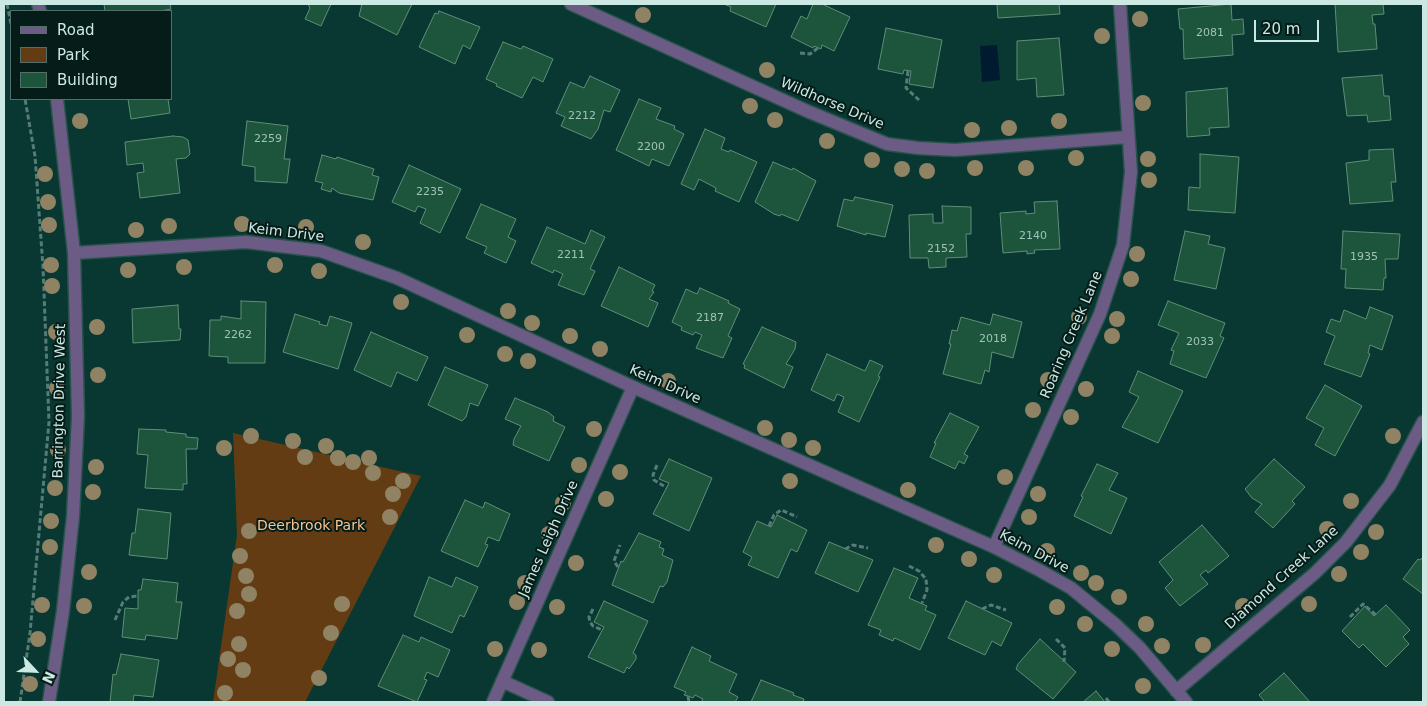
<!DOCTYPE html>
<html>
<head>
<meta charset="utf-8">
<style>
  body { margin:0 }
  #map { position:relative; width:1427px; height:706px; overflow:hidden; background:#093731; font-family:"DejaVu Sans",sans-serif }
  canvas { display:block }
  .frame { position:absolute; inset:0; border:5px solid #cbe8e2; pointer-events:none }
  .legend { position:absolute; left:10px; top:10px; width:162px; height:90px; box-sizing:border-box; background:#051c18; border:1px solid #546e69; margin:0; padding:6px 9px; list-style:none; font-size:15px; color:#cbe8e2 }
  .legend li { display:flex; align-items:center; gap:10px; height:25px }
  .legend b { width:25px; border:1px solid #546e69 }
  .north { position:absolute; left:10px; top:646px; width:50px; height:50px; -webkit-text-stroke:4px #051c18; paint-order:stroke; rotate:115deg; font-size:14px; font-weight:700; line-height:20px; text-align:center; color:#cbe8e2 }
  .north::after { content:''; display:block; margin:auto; width:18px; height:22px; background:#cbe8e2; clip-path:polygon(50% 0,100% 100%,50% 72%,0 100%) }
  .scale { position:absolute; left:1254px; top:20px; width:65px; height:22px; box-sizing:border-box; border:2px solid #cbe8e2; border-top:0; padding-left:6px; font-size:15px; line-height:18px; white-space:nowrap; color:#cbe8e2; -webkit-text-stroke:4px #051c18; paint-order:stroke }
</style>
</head>
<body>
<div id="map">
<canvas width="1427" height="706"></canvas>
<div class="frame"></div>
<ul class="legend">
<li><b style="height:6px;background:#6c5c85"></b>Road</li>
<li><b style="height:14px;background:#643c13"></b>Park</li>
<li><b style="height:14px;background:#1c543c"></b>Building</li>
</ul>
<div class="north">N</div>
<div class="scale">20 m</div>
</div>
<script>
const ctx = document.querySelector('canvas').getContext('2d');
ctx.lineJoin = 'round';
function fill(path, color) {
  ctx.fillStyle = color;
  ctx.fill(path, 'evenodd');
}
function shape(rows) {
  const path = new Path2D();
  for (const r of rows) {
    path.moveTo(r[0], r[1]);
    for (let i = 2; i < r.length; i += 2) path.lineTo(r[i], r[i + 1]);
  }
  return path;
}
function stroke(path, color, width, dash) {
  ctx.strokeStyle = color;
  ctx.lineWidth = width;
  ctx.lineCap = dash ? 'butt' : 'round';
  ctx.setLineDash(dash || []);
  ctx.stroke(path);
}
function write(font, color, halo, rows, align = 'center') {
  ctx.font = font + ' "DejaVu Sans",sans-serif';
  ctx.lineWidth = 4;
  ctx.setLineDash([]);
  ctx.textBaseline = 'middle';
  ctx.strokeStyle = halo;
  ctx.fillStyle = color;
  for (const [text, x, y, turn = 0] of rows) {
    ctx.save();
    ctx.translate(x, y);
    ctx.rotate((+turn || 0) * Math.PI / 180);
    ctx.textAlign = isNaN(turn) ? turn : align;
    if (halo) ctx.strokeText(text, 0, 0);
    ctx.fillText(text, 0, 0);
    ctx.restore();
  }
}
const green = shape([
  [233,433,421,476,305,702,213,702,237,535]
]);
const water = shape([
  [997,45,1000,80,982,82,980,46]
]);
const building = shape([
  [104,4,170,4,171,9,160,11,105,11,104,4],
  [308,4,331,4,321,26,305,19,310,8,308,4],
  [362,4,412,4,397,35,359,16,362,4],
  [724,4,776,4,766,27,730,11,731,7,724,4],
  [813,4,822,4,850,17,834,51,822,45,821,49,814,46,813,48,791,37,801,16,807,19,813,4],
  [997,4,1059,4,1060,14,998,18,997,4],
  [1231,4,1232,20,1243,19,1244,34,1232,35,1233,55,1184,59,1183,29,1180,29,1178,9,1231,4],
  [1335,4,1383,4,1384,14,1372,15,1373,24,1375,24,1377,49,1338,52,1335,4],
  [439,11,480,27,470,49,463,45,455,64,419,47,435,13,438,14,439,11],
  [886,28,942,40,933,88,909,84,911,71,904,70,903,74,878,69,886,28],
  [1059,38,1064,95,1037,97,1036,78,1017,80,1017,41,1059,38],
  [503,42,521,49,523,46,553,59,543,82,533,77,522,98,496,86,497,84,486,79,503,42],
  [1382,75,1384,96,1389,96,1391,120,1368,122,1367,115,1347,116,1342,78,1382,75],
  [590,76,620,90,610,112,604,110,598,129,591,139,561,126,565,117,556,113,570,82,584,88,590,76],
  [1227,88,1229,127,1209,128,1210,135,1187,137,1186,92,1227,88],
  [128,99,168,99,170,113,131,119,128,99],
  [639,99,661,108,656,119,675,126,674,129,684,134,669,166,652,159,649,166,616,150,639,99],
  [247,121,288,126,284,159,290,159,287,183,255,181,255,167,242,165,247,121],
  [705,129,725,138,721,149,729,152,730,150,757,162,739,202,715,191,716,188,699,179,694,190,681,184,705,129],
  [173,136,183,137,188,140,190,154,186,158,176,159,180,193,140,198,137,173,144,172,143,163,127,165,125,142,173,136],
  [1393,149,1396,182,1391,182,1393,201,1350,204,1346,163,1369,160,1369,150,1393,149],
  [1200,154,1239,157,1235,213,1188,210,1189,187,1200,188,1200,154],
  [322,155,336,159,337,157,374,169,372,175,379,177,373,200,339,193,332,188,331,192,321,189,323,183,315,181,322,155],
  [773,162,792,170,793,168,816,181,798,221,781,214,780,216,774,214,755,202,773,162],
  [409,165,461,189,440,233,420,223,426,209,418,206,415,212,392,202,409,165],
  [855,197,893,205,885,237,866,233,866,235,837,226,844,199,853,201,855,197],
  [1057,201,1060,249,1034,250,1035,253,1027,254,1027,251,1003,253,1000,213,1026,211,1026,214,1035,213,1034,202,1057,201],
  [481,204,516,219,508,237,516,241,506,263,484,253,487,247,466,238,481,204],
  [942,206,971,207,971,234,966,234,967,257,946,258,946,267,929,268,928,258,910,258,909,215,933,214,933,223,943,223,942,206],
  [547,227,585,244,591,230,605,237,590,269,595,271,584,295,558,285,563,274,554,270,553,273,531,263,547,227],
  [1185,231,1210,236,1208,244,1225,248,1216,289,1174,280,1185,231],
  [1343,231,1400,234,1398,259,1385,259,1386,278,1384,278,1383,290,1345,288,1346,269,1341,269,1343,231],
  [619,267,655,285,652,291,654,292,649,299,658,303,648,327,601,306,619,267],
  [700,288,729,301,728,303,740,309,728,336,732,338,723,358,696,348,702,335,695,332,693,335,681,330,682,327,672,322,686,289,697,294,700,288],
  [241,301,266,302,265,363,228,363,228,357,209,356,210,320,221,320,221,316,241,319,241,301],
  [1168,301,1225,323,1220,336,1224,338,1206,378,1170,364,1174,351,1171,350,1179,333,1158,325,1168,301],
  [178,305,179,329,181,329,180,340,133,343,132,309,178,305],
  [1370,307,1393,316,1382,350,1370,345,1368,353,1370,354,1361,377,1324,364,1335,336,1326,332,1331,319,1340,322,1344,310,1366,319,1370,307],
  [295,314,320,322,319,324,327,326,330,316,352,323,338,369,283,352,295,314],
  [993,314,1022,322,1013,358,992,352,989,372,985,370,981,384,943,374,951,344,949,344,952,330,957,331,961,317,990,325,993,314],
  [762,327,796,342,795,349,786,364,793,367,784,388,744,368,745,365,743,364,762,327],
  [371,332,428,357,417,381,397,372,391,387,354,370,371,332],
  [827,354,865,371,870,360,883,366,878,376,880,377,859,422,838,412,844,397,837,394,834,401,811,390,827,354],
  [445,367,488,385,478,406,470,403,466,417,462,421,428,405,445,367],
  [1138,371,1183,391,1158,443,1122,427,1139,397,1129,392,1138,371],
  [1325,385,1362,406,1335,456,1315,445,1324,428,1306,418,1325,385],
  [515,398,548,412,554,417,553,421,565,427,549,461,513,445,514,439,521,426,505,419,515,398],
  [950,413,979,427,964,454,968,456,964,464,959,461,955,469,930,457,936,443,934,443,950,413],
  [139,429,166,430,166,432,186,434,186,437,198,438,197,449,186,449,187,484,183,484,183,490,145,488,148,455,137,454,139,429],
  [669,459,712,478,689,531,653,514,669,483,659,479,669,459],
  [1274,459,1305,487,1292,501,1295,504,1273,528,1255,512,1262,504,1252,498,1245,489,1274,459],
  [1097,464,1118,473,1109,490,1127,498,1111,534,1074,516,1083,497,1081,496,1097,464],
  [465,500,483,508,485,502,510,514,499,541,488,537,485,544,488,545,478,567,441,551,465,500],
  [138,509,171,513,167,559,129,555,132,533,135,533,138,509],
  [777,515,807,530,797,552,791,549,778,578,748,565,752,557,743,552,757,521,771,527,777,515],
  [1202,525,1229,556,1208,573,1206,570,1200,575,1208,584,1180,606,1165,588,1173,580,1159,562,1202,525],
  [639,533,661,542,659,547,664,549,662,555,673,560,667,582,663,587,660,586,653,603,612,585,621,561,623,562,639,533],
  [829,542,873,560,858,592,815,573,829,542],
  [1423,557,1423,556,1423,594,1403,579,1418,559,1420,560,1423,557],
  [894,568,918,578,909,598,927,606,925,610,936,615,920,650,897,639,894,638,893,641,879,635,881,630,868,625,894,568],
  [429,577,452,587,456,577,478,587,464,617,460,615,452,633,414,616,429,577],
  [143,579,178,583,176,602,182,602,177,639,146,635,145,640,122,637,125,608,138,609,138,590,141,590,143,579],
  [604,601,648,621,633,653,636,655,636,659,629,669,627,667,624,673,588,657,604,627,594,622,604,601],
  [966,601,1012,623,1001,646,992,641,985,655,948,638,966,601],
  [1386,605,1410,630,1403,637,1409,644,1386,667,1363,644,1359,648,1342,631,1365,606,1374,616,1386,605],
  [403,635,419,642,421,637,450,650,438,677,427,672,424,679,427,680,417,702,378,686,403,635],
  [1040,639,1076,672,1053,699,1016,669,1018,664,1040,639],
  [692,647,711,656,709,661,737,674,729,692,738,697,735,702,701,702,703,699,695,695,693,698,688,696,684,695,686,692,674,687,692,647],
  [121,654,159,660,153,697,134,695,133,702,110,702,113,674,116,675,121,654],
  [1284,673,1310,702,1265,702,1259,695,1284,673],
  [761,680,794,693,793,695,804,699,803,702,751,702,761,680],
  [1096,691,1105,702,1083,702,1096,691]
]);
const path = shape([
  [7,4,11,24],
  [800,53,810,54,818,48],
  [908,71,906,88,919,100],
  [657,465,653,475,654,480,667,488],
  [769,526,774,515,781,510,797,517],
  [845,549,853,545,868,548],
  [909,566,919,571,926,579,927,590,922,603],
  [618,567,614,561,620,545],
  [593,609,589,617,590,622,593,626,602,630],
  [982,609,991,605,1006,610],
  [1350,617,1363,604,1376,615],
  [115,620,123,602,129,597,137,596],
  [1056,639,1065,648,1064,662],
  [688,696,689,702],
  [1106,698,1109,702],
  [20,702,30,633,49,422,43,267,35,156,25,99]
]);
const minor = shape([
  [38,4,40,11],
  [571,4,807,111,887,144,918,148,955,150,1128,137],
  [74,253,246,242,321,251,397,278,633,387,994,547,1039,570,1071,588,1116,625,1140,648,1186,702],
  [994,547,1100,314,1123,245,1131,172,1120,4],
  [502,681,548,702],
  [1176,691,1315,573,1346,542,1390,485,1423,422],
  [49,702,63,611,73,516,78,416,74,253,57,99],
  [493,702,633,387]
]);
const trees = [
  [643,15],
  [1140,19],
  [1102,36],
  [767,70],
  [1143,103],
  [750,106],
  [775,120],
  [80,121],
  [1059,121],
  [1009,128],
  [972,130],
  [827,141],
  [1076,158],
  [1148,159],
  [872,160],
  [975,168],
  [1026,168],
  [902,169],
  [927,171],
  [45,174],
  [1149,180],
  [48,202],
  [242,224],
  [49,225],
  [169,226],
  [306,227],
  [136,230],
  [363,242],
  [1137,254],
  [51,265],
  [275,265],
  [184,267],
  [128,270],
  [319,271],
  [1131,279],
  [52,286],
  [401,302],
  [508,311],
  [1079,317],
  [1117,319],
  [532,323],
  [97,327],
  [56,332],
  [467,335],
  [570,336],
  [1112,336],
  [600,349],
  [505,354],
  [528,361],
  [98,375],
  [1048,380],
  [668,381],
  [57,388],
  [1086,389],
  [1033,410],
  [1071,417],
  [765,428],
  [594,429],
  [251,436],
  [1393,436],
  [789,440],
  [293,441],
  [326,446],
  [224,448],
  [813,448],
  [58,450],
  [305,457],
  [338,458],
  [369,458],
  [353,462],
  [579,465],
  [96,467],
  [620,472],
  [373,473],
  [1005,477],
  [403,481],
  [790,481],
  [55,488],
  [908,490],
  [93,492],
  [393,494],
  [1038,494],
  [606,499],
  [1351,501],
  [563,503],
  [390,517],
  [1029,517],
  [51,521],
  [1327,529],
  [249,531],
  [1376,532],
  [549,534],
  [936,545],
  [50,547],
  [1047,551],
  [1361,552],
  [240,556],
  [969,559],
  [576,563],
  [89,572],
  [1081,573],
  [1339,574],
  [994,575],
  [246,576],
  [525,583],
  [1096,583],
  [249,594],
  [1119,597],
  [517,602],
  [342,604],
  [1309,604],
  [42,605],
  [84,606],
  [1243,606],
  [557,607],
  [1057,607],
  [237,611],
  [1085,624],
  [1146,624],
  [331,633],
  [38,639],
  [239,644],
  [1203,645],
  [1162,646],
  [495,649],
  [1112,649],
  [539,650],
  [228,659],
  [243,670],
  [319,678],
  [30,684],
  [1143,686],
  [225,693]
];
const numberNames = [
  ["2081",1210,33],
  ["2212",582,116],
  ["2259",268,139],
  ["2200",651,147],
  ["2235",430,192],
  ["2140",1033,236],
  ["2152",941,249],
  ["2211",571,255],
  ["1935",1364,257],
  ["2187",710,318],
  ["2262",238,335],
  ["2018",993,339],
  ["2033",1200,342]
];
const streetNames = [
  ["Wildhorse Drive",832,104,23],
  ["Keim Drive",286,233,7],
  ["Roaring Creek Lane",1072,335,-67],
  ["Keim Drive",665,385,24],
  ["Barrington Drive West",60,401,-89],
  ["James Leigh Drive",549,539,-66],
  ["Keim Drive",1034,552,28],
  ["Diamond Creek Lane",1282,578,-42]
];
const parkNames = [
  ["Deerbrook Park",311,526]
];
fill(green, '#643c13');
fill(water, '#001b2f');
fill(building, '#1c543c');
stroke(building, '#608e77', 1);
stroke(minor, '#28534d', 15);
stroke(path, '#557c76', 3, [5, 2.5]);
stroke(minor, '#6c5c85', 12);
ctx.fillStyle = '#8f8364';
for (const [x, y] of trees) {
  ctx.beginPath();
  ctx.arc(x, y, 8, 0, 2 * Math.PI);
  ctx.fill();
}
write('11px', '#9fc3b8', null, numberNames);
write('14px', '#cbe8e2', '#051c18', streetNames);
write('14px', '#fdc18d', '#051c18', parkNames);
</script>
</body>
</html>
